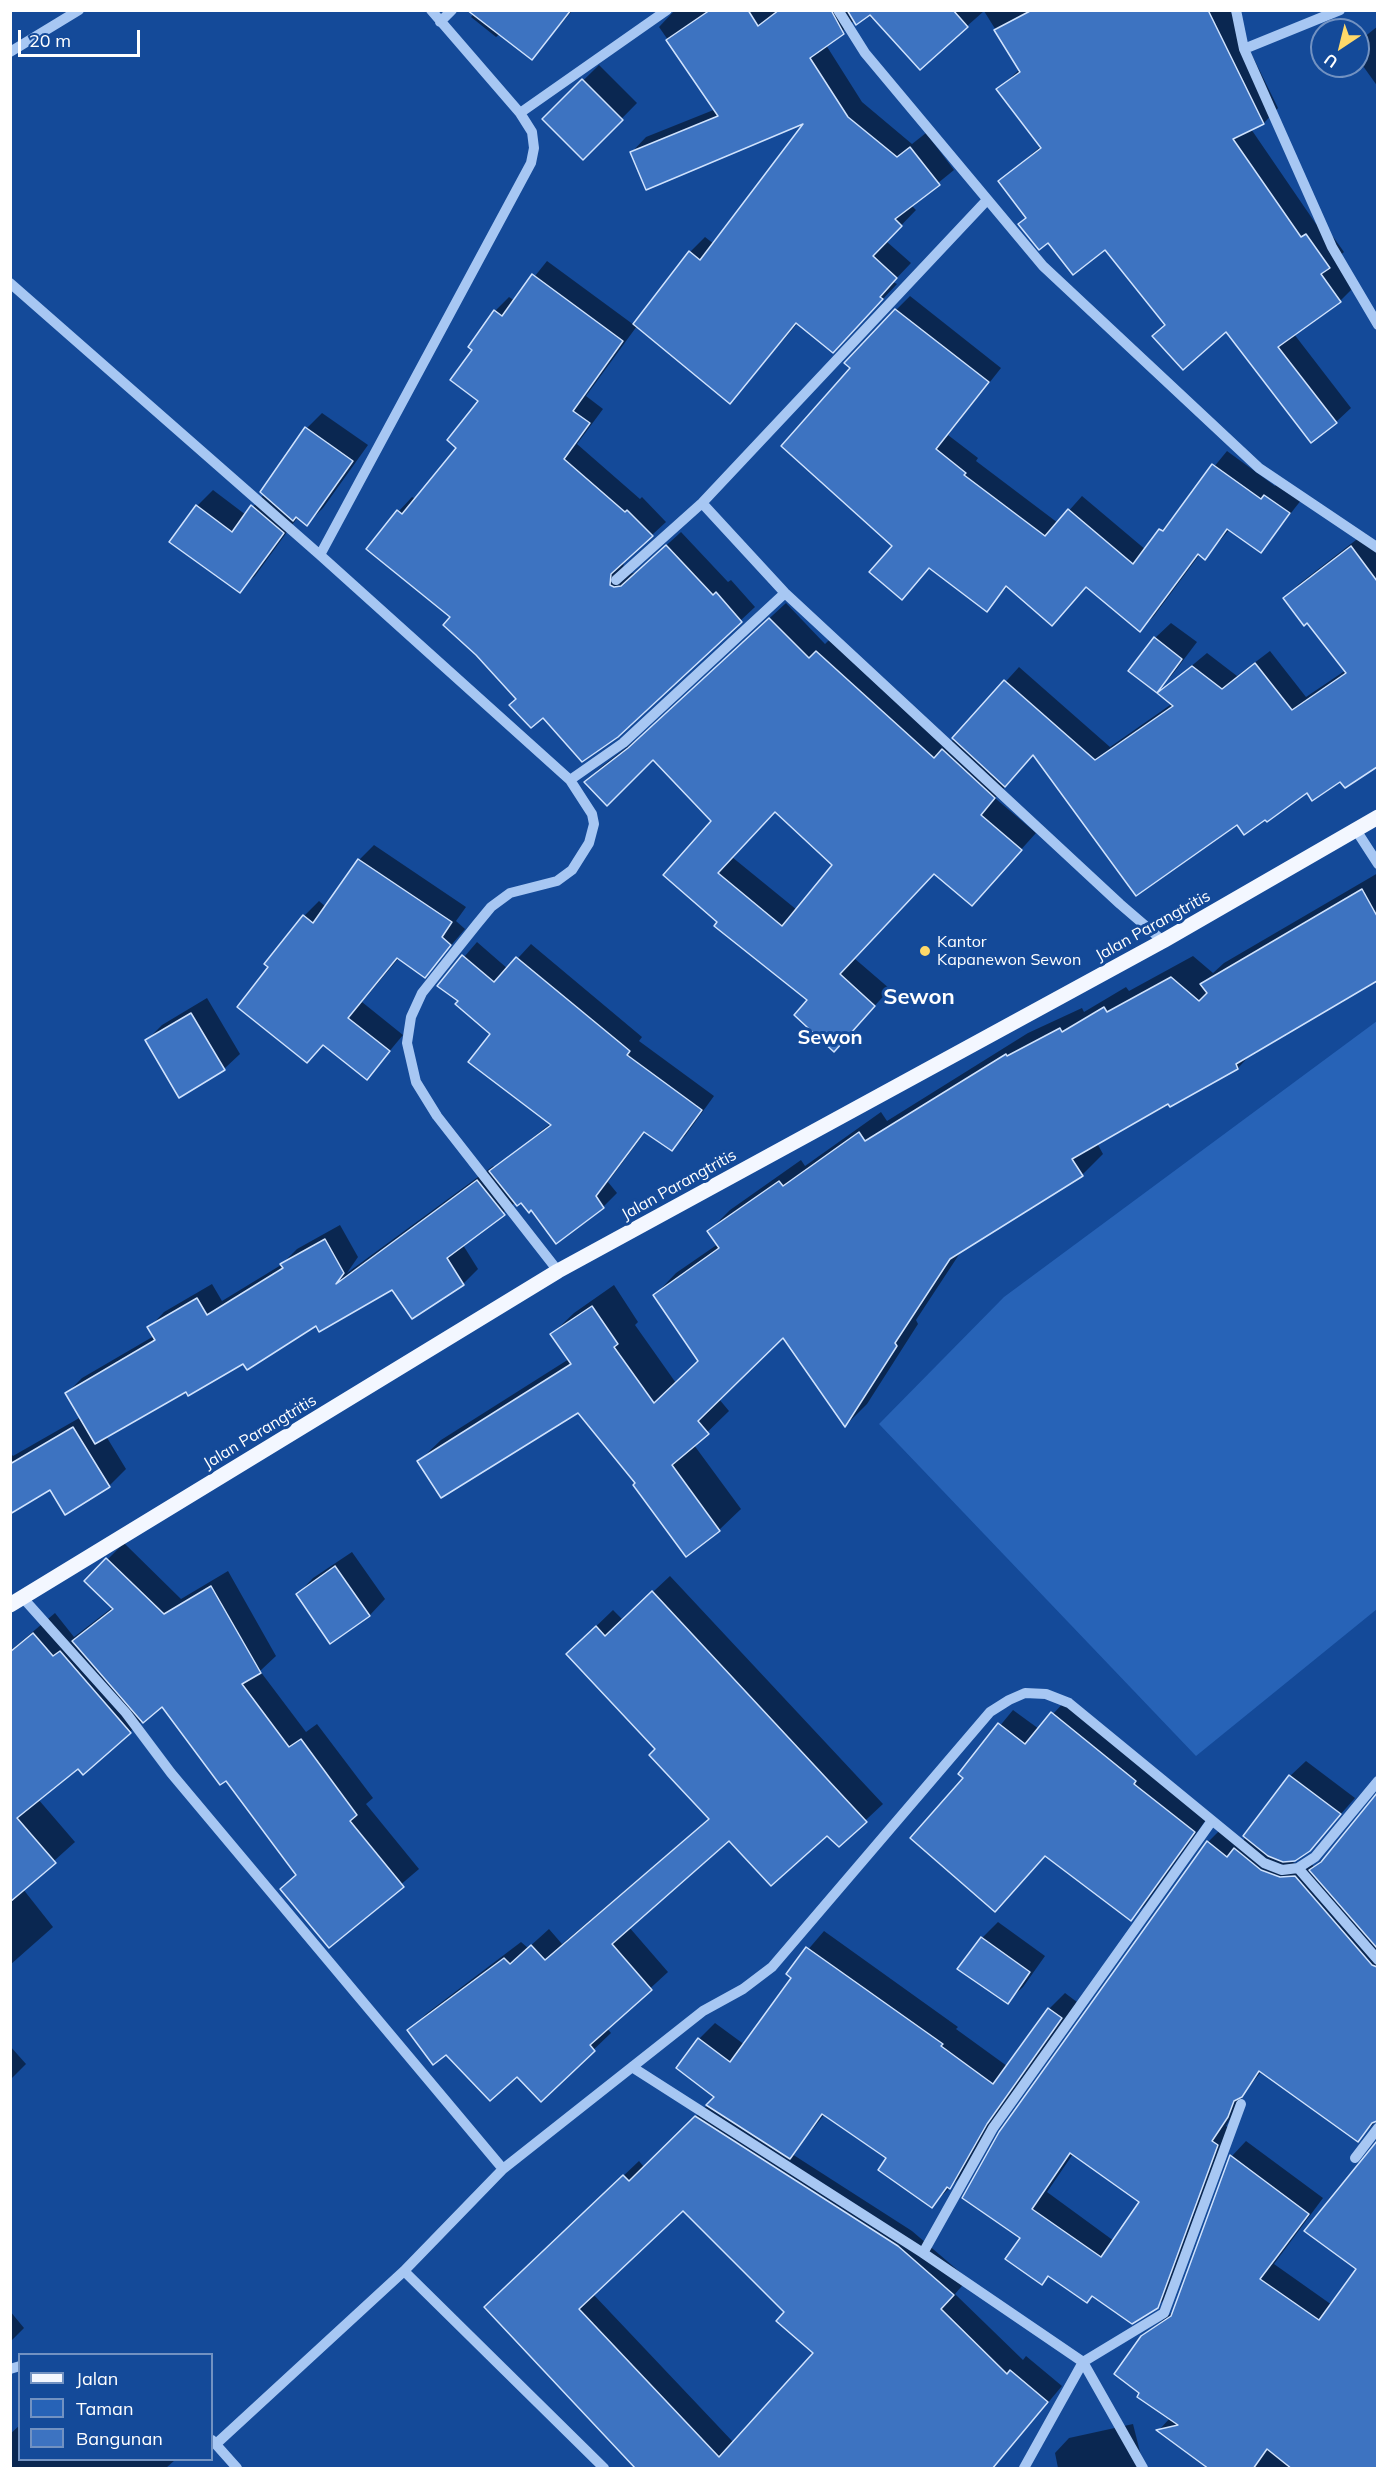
<!DOCTYPE html>
<html>
<head>
<meta charset="utf-8">
<style>
  body { margin:0 }
  #map { position:relative; width:1388px; height:2479px; overflow:hidden; background:#144a99; font-family:Mulish,sans-serif }
  canvas { display:block }
  .frame { position:absolute; inset:0; border:12px solid #fff; pointer-events:none }
  .legend { position:absolute; left:18px; top:2353px; width:195px; height:108px; box-sizing:border-box; background:#144a99; border:2px solid #7292c2; margin:0; padding:8px 10px; list-style:none; font-size:18px; color:#fff }
  .legend li { display:flex; align-items:center; gap:12px; height:30px }
  .legend b { width:30px; border:2px solid #7292c2 }
  .north { position:absolute; left:1310px; top:18px; width:60px; height:60px; box-sizing:border-box; background:#144a99; border:2px solid #7292c2; border-radius:50%; rotate:215deg; font-size:16px; font-weight:700; line-height:24px; text-align:center; color:#fff }
  .north::after { content:''; display:block; margin:auto; width:21px; height:27px; background:#ffd969; clip-path:polygon(50% 0,100% 100%,50% 72%,0 100%) }
  .scale { position:absolute; left:18px; top:30px; width:122px; height:27px; box-sizing:border-box; border:3px solid #fff; border-top:0; padding-left:8px; font-size:18px; line-height:21px; white-space:nowrap; color:#fff; -webkit-text-stroke:4px #144a99; paint-order:stroke }
</style>
</head>
<body>
<div id="map">
<canvas width="1388" height="2479"></canvas>
<div class="frame"></div>
<ul class="legend">
<li><b style="height:8px;background:#f3f7ff"></b>Jalan</li>
<li><b style="height:16px;background:#2763b7"></b>Taman</li>
<li><b style="height:16px;background:#3d73c1"></b>Bangunan</li>
</ul>
<div class="north">U</div>
<div class="scale">20 m</div>
</div>
<script>
const ctx = document.querySelector('canvas').getContext('2d');
ctx.lineJoin = 'round';
function fill(path, color) {
  ctx.fillStyle = color;
  ctx.fill(path, 'evenodd');
}
function shape(rows) {
  const path = new Path2D();
  for (const r of rows) {
    path.moveTo(r[0], r[1]);
    for (let i = 2; i < r.length; i += 2) path.lineTo(r[i], r[i + 1]);
  }
  return path;
}
function stroke(path, color, width, dash) {
  ctx.strokeStyle = color;
  ctx.lineWidth = width;
  ctx.lineCap = dash ? 'butt' : 'round';
  ctx.setLineDash(dash || []);
  ctx.stroke(path);
}
function write(font, color, halo, rows, align = 'center') {
  ctx.font = font + ' Mulish,sans-serif';
  ctx.lineWidth = 6;
  ctx.setLineDash([]);
  ctx.textBaseline = 'middle';
  ctx.strokeStyle = halo;
  ctx.fillStyle = color;
  for (const [text, x, y, turn = 0] of rows) {
    ctx.save();
    ctx.translate(x, y);
    ctx.rotate((+turn || 0) * Math.PI / 180);
    ctx.textAlign = isNaN(turn) ? turn : align;
    if (halo) ctx.strokeText(text, 0, 0);
    ctx.fillText(text, 0, 0);
    ctx.restore();
  }
}
const green = shape([
  [1377,1021,1377,1609,1196,1756,879,1424,1004,1297]
]);
const shadow = shape([
  [476,10,573,10,532,58,500,34,496,37,471,17],
  [675,10,1230,10,1278,108,1264,123,1251,129,1316,224,1321,220,1344,252,1335,260,1355,286,1340,301,1294,334,1351,408,1336,422,1226,330,1166,324,1106,247,1027,217,1000,181,1041,146,998,89,1020,69,984,11,920,68,874,17,872,19,868,14,855,20,826,45,862,102,912,144,926,133,954,170,911,205,916,210,886,241,911,263,893,282,897,284,847,337,798,323,730,402,637,326,586,396,603,409,577,444,640,499,642,497,666,522,624,561,623,570,629,574,637,572,681,532,728,582,731,580,755,607,617,736,543,716,518,699,452,617,368,548,399,511,412,497,416,499,458,447,480,400,474,350,470,346,495,311,509,297,515,301,547,261,634,325,690,252,705,237,714,244,808,121,632,152,646,137,716,109,659,27],
  [1378,26,1378,87,1358,59,1358,42],
  [599,65,637,103,583,158,544,119],
  [910,296,1001,368,948,435,978,458,976,461,1058,523,1082,496,1146,550,1227,451,1275,486,1279,482,1302,499,1261,551,1230,529,1205,558,1200,554,1154,616,1140,630,1087,586,1008,586,986,610,930,567,902,598,894,546,853,368,896,310],
  [322,413,368,445,323,508,307,524,298,517,255,576,239,591,171,541,197,506,213,490,246,515,264,494,307,428],
  [1365,533,1378,549,1378,765,1345,786,1341,780,1308,791,1266,818,1238,823,1034,754,995,798,1036,833,972,904,935,872,854,958,890,989,849,1034,719,922,713,821,653,758,586,782,601,767,645,733,786,603,825,644,832,637,950,743,1019,667,1110,747,1173,703,1159,693,1207,653,1237,676,1270,651,1306,697,1346,670,1308,621,1285,598,1299,584],
  [776,810,834,865,797,910,732,857],
  [1171,623,1197,642,1172,675,1156,691,1155,638],
  [374,845,466,907,456,921,465,929,425,976,399,958,362,1002,403,1035,367,1078,324,1044,307,1061,270,967,304,916,319,901,326,907,359,860],
  [1378,873,1378,979,1253,1052,1238,1068,1097,1143,1103,1154,1082,1175,962,1250,916,1320,918,1324,867,1404,846,1425,783,1336,719,1399,729,1411,694,1445,741,1509,719,1530,637,1483,578,1411,419,1461,441,1440,569,1359,552,1334,574,1313,614,1285,638,1322,635,1325,676,1383,699,1361,655,1295,676,1273,718,1244,709,1231,730,1210,801,1160,805,1166,881,1112,887,1121,1028,1033,1082,1008,1084,1012,1126,987,1129,991,1193,956,1213,973,1224,963],
  [477,942,508,969,531,944,642,1037,639,1041,714,1096,685,1136,671,1149,646,1131,608,1182,617,1193,603,1207,556,1242,532,1208,522,1201,516,1202,463,1245,478,1269,463,1284,393,1288,243,1362,106,1436,126,1469,109,1486,51,1488,10,1513,10,1452,13,1456,81,1417,67,1393,82,1378,154,1336,149,1328,164,1312,212,1284,222,1301,281,1265,297,1249,340,1225,358,1257,347,1273,493,1166,495,1168,551,1123,492,1034,460,1000,439,986],
  [207,998,240,1054,224,1069,147,1040,162,1025],
  [124,1543,181,1599,228,1571,276,1656,260,1671,306,1732,317,1724,373,1798,366,1804,419,1869,329,1946,282,1889,297,1874,226,1779,162,1704,83,1772,78,1767,38,1799,75,1842,23,1889,53,1927,10,1965,10,1651,55,1613,74,1637,113,1607,86,1581],
  [352,1552,385,1599,370,1615,331,1642,298,1594,313,1578],
  [670,1576,883,1804,839,1845,827,1834,729,1839,629,1927,668,1972,607,2028,611,2033,541,2100,517,2075,447,2052,409,2031,426,2014,521,1942,528,1948,549,1929,562,1944,710,1818,657,1749,585,1637,613,1610,623,1620],
  [1067,1699,1208,1817,1145,1905,1131,1919,1046,1854,995,1910,965,1778,960,1774,1013,1710,1039,1729],
  [1306,1761,1355,1798,1309,1850,1288,1860,1295,1863,1310,1862,1314,1867,1331,1851,1378,1797,1378,2119,1358,2140,1262,2071,1247,2089,1226,2126,1232,2130,1172,2291,1157,2307,1093,2295,1087,2301,1050,2275,1042,2283,1022,2238,964,2197,1208,1842,1223,1827,1242,1842,1290,1776],
  [1073,2154,1142,2201,1114,2241,1047,2192],
  [998,1922,1045,1956,1023,1987,1007,2002,960,1969,982,1938],
  [824,1931,958,2027,956,2029,1007,2066,1049,2009,1065,1993,1077,2002,966,2171,932,2206,888,2158,825,2114,792,2154,912,2231,968,2279,955,2294,1023,2360,1026,2356,1062,2386,993,2468,638,2468,501,2292,639,2161,644,2167,716,2097,699,2039,715,2023,745,2045,793,1978,788,1973],
  [683,2209,786,2312,815,2353,734,2443,593,2294],
  [10,2046,26,2064,10,2080],
  [1246,2141,1323,2198,1274,2264,1332,2305,1358,2269,1306,2231,1378,2143,1378,2468,1212,2468,1159,2430,1170,2418,1141,2392,1142,2337,1175,2310,1232,2156],
  [10,2311,24,2328,10,2342],
  [1133,2424,1144,2468,1058,2468,1055,2453,1069,2438],
  [20,2425,20,2460,175,2460,166,2468,10,2468,10,2434]
]);
const building = shape([
  [467,10,571,10,532,60,467,10],
  [710,10,748,10,758,26,779,10,831,10,844,34,810,58,848,117,897,157,910,147,940,185,895,219,902,226,873,256,897,278,880,297,883,299,833,353,796,323,730,404,633,324,689,251,700,260,803,124,646,190,630,152,718,116,666,40,710,10],
  [847,10,953,10,968,27,920,70,870,15,856,25,847,10],
  [1032,10,1208,10,1264,124,1233,139,1301,237,1306,234,1330,268,1321,274,1341,302,1278,347,1337,423,1311,443,1226,332,1183,370,1152,336,1165,325,1105,250,1073,275,1048,243,1039,250,1018,224,1026,218,998,181,1041,148,996,89,1020,72,994,30,1032,10],
  [582,79,623,120,583,160,542,119,582,79],
  [532,274,623,341,573,411,590,423,564,459,625,512,627,510,653,536,611,574,610,585,614,587,621,586,666,545,713,595,716,592,742,622,618,737,582,762,543,718,531,728,509,705,516,699,476,655,443,625,450,617,366,549,397,510,402,514,456,448,447,440,478,401,450,380,472,350,468,347,494,310,502,316,532,274],
  [895,309,989,382,936,449,966,473,964,475,1045,536,1068,509,1133,564,1159,529,1163,531,1212,464,1261,499,1264,495,1290,513,1261,553,1227,529,1205,560,1198,554,1140,632,1086,587,1052,626,1006,586,987,612,929,568,902,600,869,572,892,546,781,446,850,368,844,363,895,309],
  [305,427,353,461,307,526,296,517,293,521,260,492,305,427],
  [196,505,232,532,251,505,284,533,240,593,169,542,196,505],
  [1351,546,1377,581,1377,767,1345,788,1340,782,1312,801,1307,793,1267,822,1265,820,1244,835,1237,825,1136,896,1033,755,1005,787,952,738,1004,680,1095,760,1173,706,1157,693,1192,666,1222,689,1255,663,1292,710,1346,673,1307,623,1304,626,1283,598,1351,546],
  [769,618,809,658,816,651,934,758,942,749,995,798,981,815,1022,850,972,906,934,874,840,974,875,1006,834,1052,794,1015,807,1000,714,926,717,922,663,875,711,821,653,760,607,806,584,782,628,748,769,618],
  [775,812,832,865,782,926,718,873,775,812],
  [1154,637,1182,659,1157,693,1128,671,1154,637],
  [358,859,452,922,442,937,451,945,425,978,397,958,348,1018,390,1051,367,1080,323,1045,307,1063,237,1007,268,967,264,964,303,915,313,923,358,859],
  [1362,889,1377,916,1377,981,1236,1064,1238,1069,1170,1107,1168,1104,1072,1159,1083,1176,950,1259,895,1343,897,1346,845,1427,783,1338,698,1421,709,1434,672,1465,720,1531,686,1557,633,1485,635,1483,578,1413,441,1498,417,1461,571,1364,550,1334,592,1306,618,1344,614,1347,654,1403,698,1361,653,1295,719,1248,707,1231,779,1181,783,1186,859,1132,865,1141,1006,1054,1007,1056,1060,1028,1062,1032,1104,1007,1107,1012,1171,977,1199,1001,1207,993,1200,984,1362,889],
  [462,955,494,982,516,957,630,1051,627,1055,702,1110,672,1151,644,1132,596,1196,604,1208,556,1244,531,1210,529,1213,521,1203,517,1206,489,1171,551,1125,468,1062,490,1034,455,1004,458,1001,437,986,462,955],
  [191,1013,225,1070,179,1098,145,1040,191,1013],
  [477,1180,505,1215,447,1258,464,1285,412,1319,392,1290,319,1332,316,1326,247,1370,243,1364,188,1396,186,1392,95,1444,65,1393,155,1340,147,1327,197,1298,207,1315,283,1268,280,1264,325,1239,344,1273,336,1284,477,1180],
  [73,1427,110,1487,65,1515,50,1490,10,1514,10,1464,73,1427],
  [106,1558,164,1614,211,1586,261,1673,242,1684,289,1747,301,1739,357,1815,350,1821,404,1887,329,1948,280,1889,296,1875,226,1781,220,1785,162,1707,143,1723,72,1641,113,1609,84,1581,106,1558],
  [335,1566,370,1616,330,1644,296,1594,335,1566],
  [652,1591,867,1822,839,1847,827,1836,771,1886,729,1841,612,1944,652,1990,590,2045,595,2051,541,2102,517,2077,490,2101,446,2055,433,2065,407,2030,504,1958,510,1964,531,1945,545,1960,709,1819,649,1755,655,1749,566,1654,596,1626,605,1636,652,1591],
  [33,1633,53,1656,60,1651,131,1733,83,1775,78,1769,17,1818,56,1863,10,1902,10,1652,33,1633],
  [1051,1712,1136,1781,1134,1784,1195,1832,1131,1921,1045,1856,995,1912,910,1838,963,1778,958,1774,998,1723,1025,1744,1051,1712],
  [1289,1775,1341,1814,1310,1851,1295,1861,1283,1862,1268,1856,1243,1836,1289,1775],
  [1377,1793,1377,1948,1309,1870,1321,1862,1377,1793],
  [1207,1841,1227,1857,1234,1848,1261,1870,1280,1877,1295,1876,1372,1965,1377,1967,1377,2121,1372,2123,1358,2142,1259,2071,1242,2097,1234,2101,1228,2117,1212,2141,1218,2145,1158,2308,1132,2324,1092,2296,1087,2303,1048,2276,1042,2285,1005,2259,1020,2238,962,2198,999,2132,1207,1841],
  [1070,2153,1139,2202,1101,2257,1032,2209,1070,2153],
  [981,1937,1030,1972,1008,2004,957,1969,981,1937],
  [806,1947,943,2044,941,2046,993,2084,1048,2008,1062,2018,987,2124,950,2189,947,2187,932,2208,878,2170,886,2158,822,2114,790,2159,706,2105,714,2097,676,2068,698,2038,730,2062,791,1978,786,1974,806,1947],
  [695,2116,898,2246,954,2295,941,2309,1007,2374,1010,2370,1048,2402,992,2469,636,2469,484,2307,623,2175,629,2181,695,2116],
  [683,2211,784,2312,776,2321,813,2353,719,2457,579,2309,683,2211],
  [1377,2141,1377,2469,1292,2469,1267,2449,1253,2469,1209,2469,1156,2430,1178,2425,1137,2397,1139,2393,1114,2374,1141,2336,1171,2316,1230,2155,1309,2214,1260,2279,1319,2320,1356,2269,1304,2231,1377,2141]
]);
const minor = shape([
  [838,10,865,53,1043,266,1259,468,1378,548],
  [1236,10,1244,49,1332,247,1378,325],
  [440,22,452,10],
  [1244,49,1340,10],
  [10,52,79,10],
  [520,113,667,10],
  [10,283,320,555,570,780,592,814,594,824,589,843,572,870,557,881,510,893,491,907,477,924,422,993,411,1017,407,1043,416,1082,437,1116,558,1271],
  [702,503,785,593,1120,904,1163,941],
  [320,555,531,163,534,148,532,132,520,113,431,10],
  [616,580,702,503,987,200],
  [570,780,623,743,785,593],
  [1356,830,1378,864],
  [23,1598,126,1713,171,1773,503,2169],
  [1298,1868,1315,1857,1378,1781],
  [632,2067,923,2253,1083,2362,1143,2468],
  [1355,2158,1378,2128],
  [923,2253,993,2128,1211,1822],
  [404,2271,604,2468],
  [10,2369,20,2366],
  [212,2440,237,2468],
  [216,2444,404,2271,503,2169,703,2011,743,1989,772,1967,990,1712,1009,1700,1025,1693,1046,1694,1069,1703,1264,1863,1282,1870,1298,1868,1378,1960],
  [1024,2468,1083,2362,1164,2313,1241,2104]
]);
const major = shape([
  [10,1605,558,1271,1163,941,1378,817]
]);
const markers = [
  [925,951,6,"#ffd969"]
];
const streetNames = [
  ["Jalan Parangtritis",1153,926,-29],
  ["Jalan Parangtritis",679,1185,-29],
  ["Jalan Parangtritis",260,1432,-31]
];
const poiNames = [
  ["Kantor",937,942],
  ["Kapanewon Sewon",937,960]
];
const quarterNames = [
  ["Sewon",830,1038]
];
const districtNames = [
  ["Sewon",919,997]
];
fill(green, '#2763b7');
fill(shadow, '#0007');
fill(building, '#3d73c1');
stroke(building, '#cfe2fd', 1.5);
stroke(minor, '#a7c7f3', 10);
stroke(major, '#f3f7ff', 15);
for (const [x, y, r, color] of markers) {
  const dot = new Path2D();
  dot.arc(x, y, r, 0, 2 * Math.PI);
  ctx.fillStyle = color;
  ctx.fill(dot);
  stroke(dot, '#144a99', 2);
}
write('16px', '#fff', '#144a99', streetNames);
write('16px', '#fff', '#144a99', poiNames, 'left');
write('bold 20px', '#fff', '#144a99', quarterNames);
write('bold 22px', '#fff', '#144a99', districtNames);
</script>
</body>
</html>
